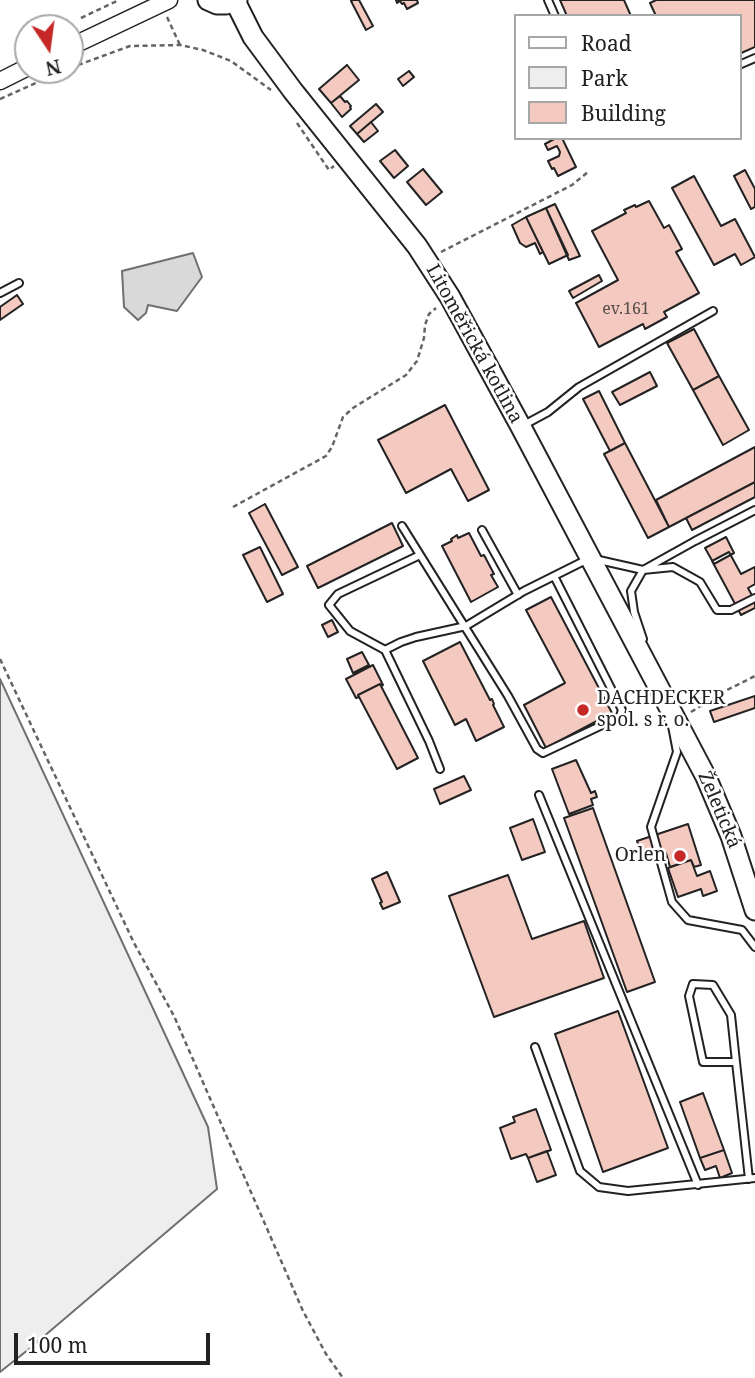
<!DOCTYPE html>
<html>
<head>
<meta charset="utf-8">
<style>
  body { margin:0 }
  #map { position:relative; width:755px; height:1378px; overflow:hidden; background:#fff; font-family:"Noto Serif",serif }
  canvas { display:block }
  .legend { position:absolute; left:514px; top:14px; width:228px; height:126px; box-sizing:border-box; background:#fff; border:2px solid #a7a7a7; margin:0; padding:9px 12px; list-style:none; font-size:21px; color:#222 }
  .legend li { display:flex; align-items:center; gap:14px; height:35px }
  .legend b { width:35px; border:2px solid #a7a7a7 }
  .north { position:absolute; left:14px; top:14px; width:70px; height:70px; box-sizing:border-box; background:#fff; border:2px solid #a7a7a7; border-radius:50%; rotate:167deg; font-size:19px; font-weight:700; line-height:28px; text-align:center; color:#222 }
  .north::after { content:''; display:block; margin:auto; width:24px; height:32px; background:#c62828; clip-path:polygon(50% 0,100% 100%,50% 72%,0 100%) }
  .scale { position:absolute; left:14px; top:1333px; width:196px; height:32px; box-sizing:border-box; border:4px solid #222; border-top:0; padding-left:9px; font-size:21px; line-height:24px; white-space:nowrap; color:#222; -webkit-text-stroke:5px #fff; paint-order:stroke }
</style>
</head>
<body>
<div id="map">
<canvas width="755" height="1378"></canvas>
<ul class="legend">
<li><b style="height:9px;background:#fff"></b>Road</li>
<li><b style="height:19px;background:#eee"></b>Park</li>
<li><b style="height:19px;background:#f3c9c0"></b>Building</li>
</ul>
<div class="north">N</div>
<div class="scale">100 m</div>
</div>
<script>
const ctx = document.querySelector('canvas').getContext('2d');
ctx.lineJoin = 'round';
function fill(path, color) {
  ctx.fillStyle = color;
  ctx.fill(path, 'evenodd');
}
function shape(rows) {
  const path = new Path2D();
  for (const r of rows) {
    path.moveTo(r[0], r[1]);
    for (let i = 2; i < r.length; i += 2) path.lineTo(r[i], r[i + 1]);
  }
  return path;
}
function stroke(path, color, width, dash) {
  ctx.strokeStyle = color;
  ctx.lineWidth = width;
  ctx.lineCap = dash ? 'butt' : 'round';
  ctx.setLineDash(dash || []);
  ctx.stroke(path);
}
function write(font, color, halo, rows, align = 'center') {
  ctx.font = font + ' "Noto Serif",serif';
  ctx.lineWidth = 5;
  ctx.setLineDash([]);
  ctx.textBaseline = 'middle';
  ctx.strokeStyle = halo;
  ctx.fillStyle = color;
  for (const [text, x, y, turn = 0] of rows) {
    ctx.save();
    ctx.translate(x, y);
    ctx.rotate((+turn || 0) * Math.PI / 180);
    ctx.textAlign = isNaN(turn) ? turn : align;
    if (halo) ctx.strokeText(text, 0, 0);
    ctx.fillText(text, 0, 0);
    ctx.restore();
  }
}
const green = shape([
  [0,679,208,1127,217,1189,29,1349,0,1372,0,679]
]);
const water = shape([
  [193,253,202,277,177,311,148,305,146,313,138,320,124,307,122,271,193,253]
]);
const building = shape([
  [353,0,359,0,373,26,366,30,351,1,353,0],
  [396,0,417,0,418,3,407,9,404,3,402,4,400,1,397,3,396,0],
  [560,0,624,0,631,16,567,16,560,0],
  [656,0,755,0,755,47,739,54,739,16,656,16,650,3,656,0],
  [347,65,359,80,331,103,319,89,347,65],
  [409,71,414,77,403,86,398,79,409,71],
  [340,96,345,102,347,101,351,106,350,107,351,109,342,117,331,103,340,96],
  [376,104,383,112,357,134,350,126,376,104],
  [371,122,378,131,364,142,357,134,371,122],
  [556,138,562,138,576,167,558,176,554,168,552,169,548,161,559,156,560,152,557,146,548,150,545,144,556,138],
  [395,150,408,166,394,178,380,161,395,150],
  [423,169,442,192,426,205,407,182,423,169],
  [745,170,755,189,755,207,751,209,734,176,745,170],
  [694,176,721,226,735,219,755,257,741,265,735,254,714,265,672,188,694,176],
  [649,201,664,228,669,225,682,249,676,252,699,293,664,312,667,317,645,329,643,324,599,347,576,303,618,280,592,231,626,213,624,210,635,205,636,207,649,201],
  [555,204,580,256,569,260,546,208,555,204],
  [546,208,568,255,549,264,526,217,546,208],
  [526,217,543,252,540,254,535,243,526,247,520,243,512,225,526,217],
  [599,275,602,281,573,298,569,291,599,275],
  [17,295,23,304,0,320,0,307,17,295],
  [694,329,719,376,693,390,667,343,694,329],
  [650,372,657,386,620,405,612,392,650,372],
  [719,376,749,430,723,445,693,390,719,376],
  [599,391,625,443,610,451,583,399,599,391],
  [445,405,489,490,468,501,451,469,406,493,378,440,445,405],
  [625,443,669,527,648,538,604,454,625,443],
  [755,447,755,482,669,527,656,500,755,447],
  [755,482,755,497,692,530,686,518,755,482],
  [265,504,298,567,282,575,249,513,265,504],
  [392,523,403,546,318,588,307,566,392,523],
  [469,533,481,556,484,555,494,574,491,575,498,587,471,602,442,546,452,541,451,539,457,535,458,538,469,533],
  [726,537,734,553,714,564,705,548,726,537],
  [260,547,283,594,267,602,243,555,260,547],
  [729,552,741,574,755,567,755,584,748,588,755,601,755,608,741,615,712,561,729,552],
  [551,597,612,713,546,748,524,705,565,683,526,610,551,597],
  [332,620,338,632,328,637,322,625,332,620],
  [460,642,490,700,492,699,494,704,493,705,504,727,476,741,466,719,455,725,423,661,460,642],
  [362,652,369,665,353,673,347,659,362,652],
  [373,665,383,685,381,686,380,684,358,695,359,697,356,698,346,679,373,665],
  [380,684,418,758,397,769,358,695,380,684],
  [755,696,755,708,714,722,710,711,755,696],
  [576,760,591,793,595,791,597,797,591,799,593,805,569,814,552,769,576,760],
  [464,776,471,790,440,804,434,789,464,776],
  [593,808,655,982,627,992,564,818,593,808],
  [533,819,545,852,522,860,510,828,533,819],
  [688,824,701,865,694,867,691,860,670,867,666,853,644,861,637,841,688,824],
  [691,860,697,876,710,871,717,891,703,896,701,889,678,897,668,868,691,860],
  [387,872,400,902,383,909,380,903,382,902,372,879,387,872],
  [508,875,532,939,584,921,604,978,494,1017,449,896,508,875],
  [618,1011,668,1148,603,1172,555,1034,618,1011],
  [703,1093,724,1150,700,1158,680,1102,703,1093],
  [536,1109,551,1150,528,1158,526,1154,511,1159,500,1128,515,1122,513,1117,536,1109],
  [724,1150,732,1173,720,1178,716,1166,705,1170,700,1158,724,1150],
  [547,1151,556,1175,537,1182,528,1158,547,1151]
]);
const path = shape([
  [167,17,180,45],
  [81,18,119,0],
  [70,68,130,46,180,45,203,50,231,61,271,90],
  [0,99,65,70],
  [297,123,329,170,334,166],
  [441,252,572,185,588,172],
  [233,507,326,456,332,447,343,417,353,408,406,375,417,361,424,338,425,325,429,314,436,308],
  [0,659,134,943,174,1016,303,1311,326,1354,343,1378],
  [691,712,725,691,755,676]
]);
const lane = shape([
  [548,0,555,16],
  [739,65,755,58],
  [0,293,19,283],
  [522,426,548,412,579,387,713,311],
  [402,526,508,696,537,749,543,753,617,718,620,716,622,710,554,576],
  [482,530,518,595],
  [420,555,338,594,329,605,350,631,385,650,429,741,440,769],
  [643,639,634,612,631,591,643,570,695,541,755,510],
  [385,650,401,642,416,637,466,626,524,591,590,558,643,570,673,567,700,582,717,610,731,610,755,598],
  [672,726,677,752,651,827,672,902,688,920,742,930,755,947],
  [539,795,698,1185],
  [535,1047,580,1171,599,1187,628,1191,755,1178],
  [736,1062,703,1062,689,996,693,984,713,985,731,1015,736,1062,749,1179]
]);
const secondary = shape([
  [70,47,169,0],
  [0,81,28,67]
]);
const primary = shape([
  [208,0,217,4,226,4,237,0],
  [235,1,253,37,293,91,417,246,450,297,521,427,706,777,731,836,755,910]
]);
const markers = [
  [583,710,7,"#c62828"],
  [680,856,7,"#c62828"]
];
const numberNames = [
  ["ev.161",626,309]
];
const streetNames = [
  ["Litoměřická kotlina",474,344,61],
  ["Želetická",719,810,67]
];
const poiNames = [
  ["DACHDECKER",597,699],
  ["spol. s r. o.",597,721],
  ["Orlen",666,856,"right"]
];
fill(green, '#eee');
stroke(green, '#6f6f6f', 2);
fill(water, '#d9d9d9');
stroke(water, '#6f6f6f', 2);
fill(building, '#f3c9c0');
stroke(building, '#222', 2);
stroke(lane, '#222', 10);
stroke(secondary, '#222', 19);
stroke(primary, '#222', 23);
stroke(path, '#646464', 2.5, [5, 3.5]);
stroke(lane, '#fff', 6);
stroke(secondary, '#fff', 16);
stroke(primary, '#fff', 19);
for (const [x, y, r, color] of markers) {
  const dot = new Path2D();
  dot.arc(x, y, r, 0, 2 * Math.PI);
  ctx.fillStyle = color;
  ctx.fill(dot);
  stroke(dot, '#fff', 2.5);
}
write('16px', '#564c4a', null, numberNames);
write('19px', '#222', '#fff', streetNames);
write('19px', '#222', '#fff', poiNames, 'left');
</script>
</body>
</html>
